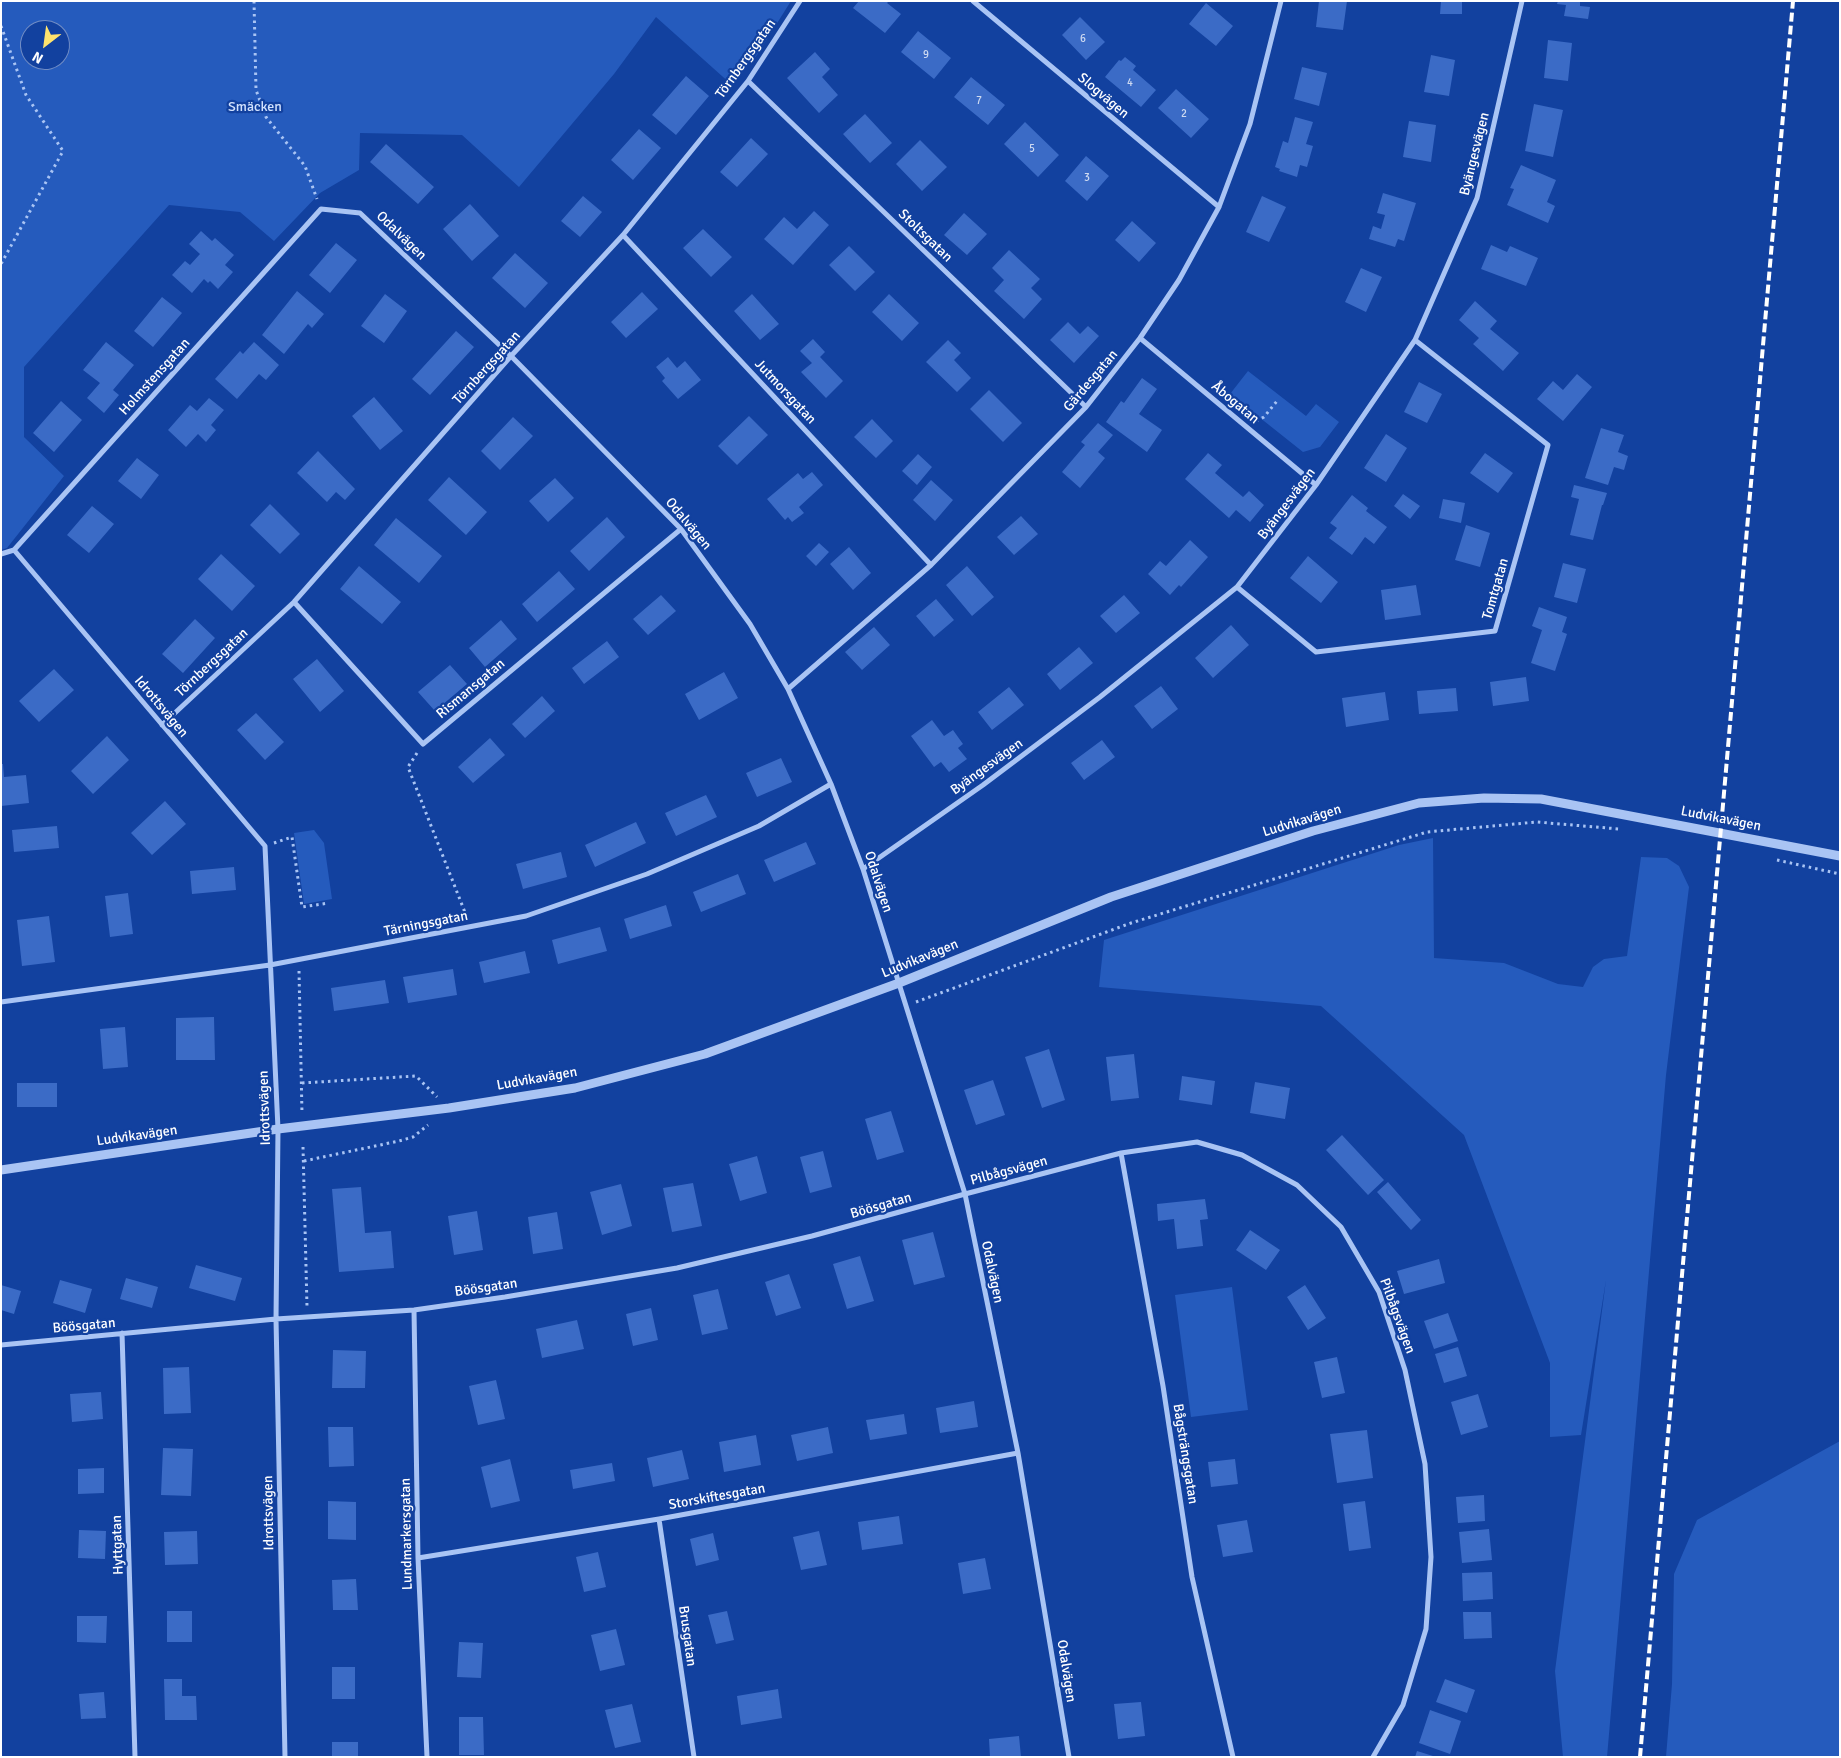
<!DOCTYPE html>
<html>
<head>
<meta charset="utf-8">
<style>
  body { margin:0 }
  #map { position:relative; width:1841px; height:1758px; overflow:hidden; background:#12419f; font-family:Signika,sans-serif }
  canvas { display:block }
  .frame { position:absolute; inset:0; border:2px solid #fff; pointer-events:none }
  .north { position:absolute; left:20px; top:20px; width:50px; height:50px; box-sizing:border-box; background:#12419f; border:1px solid #718dc5; border-radius:50%; rotate:210deg; font-size:14px; font-weight:700; line-height:20px; text-align:center; color:#fff }
  .north::after { content:''; display:block; margin:auto; width:18px; height:22px; background:#ffe36d; clip-path:polygon(50% 0,100% 100%,50% 72%,0 100%) }
</style>
</head>
<body>
<div id="map">
<canvas width="1841" height="1758"></canvas>
<div class="frame"></div>
<div class="north">N</div>
</div>
<script>
const ctx = document.querySelector('canvas').getContext('2d');
ctx.lineJoin = 'round';
function fill(path, color) {
  ctx.fillStyle = color;
  ctx.fill(path, 'evenodd');
}
function shape(rows) {
  const path = new Path2D();
  for (const r of rows) {
    path.moveTo(r[0], r[1]);
    for (let i = 2; i < r.length; i += 2) path.lineTo(r[i], r[i + 1]);
  }
  return path;
}
function stroke(path, color, width, dash) {
  ctx.strokeStyle = color;
  ctx.lineWidth = width;
  ctx.lineCap = dash ? 'butt' : 'round';
  ctx.setLineDash(dash || []);
  ctx.stroke(path);
}
function write(font, color, halo, rows, align = 'center') {
  ctx.font = font + ' Signika,sans-serif';
  ctx.lineWidth = 4.5;
  ctx.setLineDash([]);
  ctx.textBaseline = 'middle';
  ctx.strokeStyle = halo;
  ctx.fillStyle = color;
  for (const [text, x, y, turn = 0] of rows) {
    ctx.save();
    ctx.translate(x, y);
    ctx.rotate((+turn || 0) * Math.PI / 180);
    ctx.textAlign = isNaN(turn) ? turn : align;
    if (halo) ctx.strokeText(text, 0, 0);
    ctx.fillText(text, 0, 0);
    ctx.restore();
  }
}
const green = shape([
  [1,1,791,1,757,55,732,85,656,17,614,74,519,187,462,135,360,133,359,170,320,193,274,241,240,212,169,205,24,367,24,437,64,476,7,548,1,550],
  [30,30,60,30,60,60,30,60],
  [1248,371,1306,416,1316,404,1339,422,1320,447,1303,452,1230,394],
  [314,830,324,843,332,899,304,904,294,833],
  [1433,838,1434,958,1504,963,1558,984,1583,987,1593,967,1604,959,1627,956,1641,857,1667,858,1679,866,1689,887,1666,1075,1607,1757,1563,1757,1555,1671,1606,1280,1581,1435,1550,1437,1550,1363,1464,1135,1321,1006,1099,987,1104,940,1399,845],
  [1232,1287,1248,1410,1191,1417,1175,1295],
  [1840,1441,1840,1757,1666,1757,1672,1684,1674,1574,1697,1520]
]);
const building = shape([
  [859,1,889,1,887,3,901,14,885,33,853,8],
  [1319,1,1347,1,1343,30,1316,27],
  [1441,1,1462,1,1462,14,1440,14],
  [1558,1,1580,1,1580,6,1590,7,1588,19,1564,16,1566,5,1557,4],
  [1206,3,1233,26,1216,46,1189,24],
  [1080,17,1105,42,1086,60,1062,35],
  [918,31,951,58,934,79,901,52],
  [1548,40,1572,43,1568,81,1544,78],
  [815,52,830,69,822,77,838,95,819,113,787,78],
  [1431,55,1455,60,1449,96,1424,92],
  [1125,57,1136,66,1133,70,1156,90,1141,107,1105,77,1119,60,1121,61],
  [1302,67,1327,73,1319,106,1294,99],
  [686,76,709,96,676,135,652,115],
  [971,77,1005,105,988,125,954,97],
  [1176,89,1209,119,1191,138,1158,108],
  [1534,104,1563,110,1553,157,1525,151],
  [865,114,892,143,870,163,843,134],
  [1295,117,1313,122,1306,144,1313,146,1307,167,1300,165,1297,177,1279,171,1280,169,1275,167,1283,141,1288,143],
  [1409,121,1436,125,1431,162,1403,157],
  [1025,122,1059,155,1038,177,1004,144],
  [639,129,661,148,633,180,611,160],
  [751,138,768,154,737,187,720,172],
  [920,140,947,167,922,191,896,164],
  [386,144,434,187,418,204,370,162],
  [1086,156,1109,176,1087,201,1065,181],
  [1521,165,1556,180,1547,202,1555,206,1548,223,1507,205,1514,189,1510,188],
  [1383,193,1416,203,1404,241,1398,239,1395,247,1369,239,1373,226,1381,229,1385,215,1377,213],
  [583,196,602,212,580,237,561,221],
  [1262,196,1286,207,1269,242,1246,232],
  [470,204,499,236,472,261,443,229],
  [814,211,829,225,793,265,764,239,784,217,797,229],
  [964,213,987,234,967,255,944,235],
  [1132,221,1156,243,1139,262,1115,240],
  [703,229,732,257,711,277,683,248],
  [201,231,212,241,215,238,234,255,225,265,233,272,218,289,210,281,208,283,204,279,192,293,172,275,185,261,190,265,200,254,189,244],
  [336,243,357,260,330,293,309,275],
  [1491,245,1507,252,1510,246,1538,258,1526,286,1481,269],
  [849,246,875,272,855,291,829,265],
  [1009,250,1040,279,1031,288,1042,299,1024,319,994,291,1004,280,992,268],
  [515,253,548,283,525,308,492,278],
  [1361,268,1382,277,1366,312,1345,302],
  [297,291,324,314,312,328,308,324,284,354,262,335],
  [642,292,658,309,626,338,611,322],
  [385,294,407,311,384,343,361,326],
  [752,294,779,324,760,340,734,311],
  [889,294,919,323,902,341,872,312],
  [162,297,182,313,153,347,134,331],
  [1475,301,1497,321,1490,329,1519,353,1503,371,1473,344,1479,338,1459,320],
  [1068,322,1080,334,1088,326,1099,336,1074,363,1050,340],
  [456,331,474,347,430,395,412,379],
  [813,339,825,352,820,357,843,381,826,398,801,372,812,363,800,351],
  [948,340,961,353,954,360,971,378,957,392,926,362],
  [106,342,134,365,113,390,119,395,104,413,87,398,100,383,83,370],
  [254,342,279,365,266,380,259,374,237,399,215,379,240,351,243,354],
  [668,357,677,368,685,361,701,380,678,399,662,381,665,378,656,367],
  [1577,374,1592,387,1563,421,1537,399,1553,381,1563,390],
  [1142,378,1157,389,1139,414,1162,430,1147,452,1106,422,1121,401,1124,403],
  [1419,382,1442,394,1427,423,1404,412],
  [989,390,1022,423,1003,442,970,409],
  [374,397,403,431,380,450,352,416],
  [209,398,224,410,211,425,216,430,206,442,198,434,186,447,168,430,190,405,197,411],
  [61,401,82,420,54,452,33,433],
  [749,416,768,435,737,465,718,446],
  [513,417,533,436,500,470,481,451],
  [872,419,893,441,876,458,854,437],
  [1098,423,1113,435,1098,452,1105,458,1080,488,1062,472,1085,445,1081,442],
  [1601,428,1624,435,1618,452,1628,456,1624,470,1614,467,1608,485,1585,478],
  [1386,434,1407,448,1386,482,1364,468],
  [318,451,355,489,345,500,336,492,327,502,297,473],
  [1208,453,1222,465,1215,473,1243,497,1249,491,1264,505,1250,522,1236,510,1229,518,1185,479],
  [1485,453,1513,473,1498,493,1470,473],
  [918,454,932,467,917,485,902,471],
  [137,458,159,475,141,499,118,481],
  [812,472,823,485,799,507,804,513,792,522,788,517,785,520,767,499,798,473,803,479],
  [449,477,487,512,466,535,428,500],
  [555,478,574,498,548,522,529,501],
  [931,480,953,500,935,521,913,500],
  [1574,485,1607,493,1603,505,1602,505,1593,540,1570,535,1579,499,1571,497],
  [1403,494,1420,506,1410,519,1394,506],
  [1352,495,1368,508,1366,511,1387,527,1374,544,1365,537,1352,555,1329,538,1337,528,1330,523],
  [1443,499,1465,503,1461,523,1439,518],
  [270,504,300,534,280,554,250,525],
  [92,506,114,524,89,553,67,535],
  [1021,516,1038,534,1014,555,997,537],
  [607,517,625,537,589,571,570,551],
  [396,518,442,556,419,583,374,545],
  [1466,525,1490,533,1480,567,1455,560],
  [1190,540,1208,557,1181,587,1179,585,1170,595,1148,574,1160,561,1166,566],
  [819,543,829,552,816,566,806,556],
  [849,547,871,573,853,590,830,564],
  [221,554,255,586,232,611,198,579],
  [1308,556,1338,582,1321,603,1290,578],
  [1563,563,1586,569,1577,603,1554,597],
  [359,566,401,602,382,624,340,589],
  [967,566,994,597,972,616,946,585],
  [559,571,575,589,537,622,522,604],
  [1416,585,1421,615,1385,620,1381,590],
  [661,595,676,611,648,635,633,619],
  [1124,595,1140,613,1116,633,1100,616],
  [936,599,954,620,934,637,916,616],
  [1539,607,1567,617,1562,632,1567,634,1555,671,1531,663,1542,630,1532,626],
  [195,619,215,638,183,673,162,654],
  [501,620,517,639,485,667,469,648],
  [1231,625,1249,645,1213,678,1195,658],
  [874,627,890,645,862,670,845,652],
  [607,641,619,657,584,684,572,668],
  [1079,647,1093,663,1060,690,1047,674],
  [317,659,344,691,320,712,293,679],
  [450,665,467,684,435,711,418,692],
  [54,669,74,690,39,722,19,701],
  [724,672,738,698,699,720,685,694],
  [1526,677,1529,701,1493,706,1490,682],
  [1161,686,1178,709,1152,729,1134,706],
  [1009,687,1024,705,992,730,978,712],
  [1456,688,1458,711,1419,714,1417,691],
  [1385,692,1389,720,1346,727,1342,698],
  [542,696,555,711,525,738,512,724],
  [256,713,284,742,265,760,237,730],
  [932,720,944,736,953,730,963,744,958,748,967,759,949,772,941,762,934,767,911,736],
  [107,736,129,760,93,794,71,771],
  [490,738,505,755,473,783,458,767],
  [1102,740,1115,757,1084,780,1071,763],
  [781,758,792,782,757,797,746,773],
  [1,764,3,764,4,777,26,775,29,803,1,806],
  [706,795,717,817,676,836,665,813],
  [165,801,186,824,152,855,131,833],
  [636,822,646,843,595,867,585,845],
  [57,826,59,848,14,852,12,830],
  [806,842,816,864,774,882,764,860],
  [561,852,567,877,523,889,516,864],
  [234,867,236,890,192,894,190,871],
  [738,874,746,894,701,912,693,892],
  [128,893,133,934,110,937,105,896],
  [666,905,672,926,630,939,624,919],
  [49,916,55,962,22,966,17,920],
  [600,927,607,951,558,964,552,940],
  [525,951,530,973,484,983,479,962],
  [453,969,457,995,408,1003,403,977],
  [385,980,389,1003,334,1011,331,988],
  [214,1017,215,1060,176,1060,176,1018],
  [125,1027,128,1067,103,1069,100,1029],
  [1049,1049,1065,1100,1042,1108,1025,1057],
  [1134,1054,1139,1098,1111,1101,1106,1057],
  [1182,1076,1215,1081,1212,1105,1179,1100],
  [993,1080,1005,1115,976,1125,964,1090],
  [1255,1082,1290,1088,1285,1119,1250,1113],
  [17,1083,57,1083,57,1107,17,1107],
  [891,1111,904,1152,877,1160,865,1119],
  [1342,1135,1384,1180,1368,1195,1326,1150],
  [823,1151,832,1187,810,1193,800,1157],
  [757,1156,767,1193,740,1201,729,1164],
  [1388,1182,1421,1220,1411,1230,1377,1192],
  [693,1183,702,1226,672,1232,663,1188],
  [621,1184,632,1226,602,1235,590,1192],
  [361,1187,365,1233,391,1231,394,1268,339,1272,332,1189],
  [1205,1199,1208,1219,1200,1220,1203,1246,1177,1249,1174,1219,1158,1221,1157,1204],
  [477,1211,483,1250,454,1255,448,1216],
  [557,1212,563,1249,533,1254,528,1217],
  [1250,1230,1280,1250,1266,1270,1236,1250],
  [933,1232,945,1277,914,1285,902,1240],
  [860,1256,874,1301,847,1309,833,1264],
  [1439,1259,1445,1283,1404,1294,1397,1271],
  [196,1265,242,1278,235,1301,189,1288],
  [789,1274,801,1308,776,1316,765,1282],
  [126,1278,158,1287,152,1308,120,1299],
  [60,1280,92,1289,85,1313,53,1303],
  [1,1285,21,1291,14,1314,1,1310],
  [1305,1285,1326,1318,1308,1330,1287,1297],
  [718,1289,728,1329,702,1335,693,1295],
  [651,1308,658,1340,633,1346,626,1314],
  [1448,1313,1458,1341,1434,1349,1424,1321],
  [577,1320,584,1349,542,1358,536,1329],
  [1458,1347,1467,1376,1444,1383,1435,1354],
  [333,1350,366,1351,365,1388,332,1388],
  [1337,1357,1345,1393,1322,1398,1314,1362],
  [189,1367,191,1413,164,1414,163,1368],
  [496,1380,505,1419,478,1425,469,1386],
  [101,1392,103,1419,72,1422,70,1394],
  [1478,1394,1488,1427,1461,1435,1451,1402],
  [974,1401,978,1427,940,1433,936,1408],
  [904,1414,907,1434,870,1440,866,1420],
  [328,1427,353,1427,354,1466,329,1467],
  [828,1427,833,1453,797,1461,791,1435],
  [1367,1430,1373,1478,1337,1483,1330,1434],
  [756,1435,761,1465,724,1472,719,1442],
  [163,1448,193,1449,191,1496,161,1495],
  [682,1450,689,1479,653,1487,647,1458],
  [510,1459,520,1501,491,1508,481,1467],
  [1235,1459,1238,1484,1211,1487,1208,1462],
  [612,1463,615,1481,573,1489,570,1470],
  [104,1468,104,1493,78,1494,78,1469],
  [1484,1495,1485,1521,1458,1523,1456,1497],
  [328,1501,356,1502,356,1540,328,1539],
  [1365,1501,1371,1548,1349,1551,1343,1504],
  [899,1516,903,1544,862,1550,858,1522],
  [1247,1520,1253,1552,1223,1557,1217,1525],
  [1489,1529,1492,1560,1462,1563,1459,1532],
  [79,1530,106,1531,105,1559,78,1558],
  [197,1531,198,1564,165,1565,164,1532],
  [819,1531,827,1565,801,1570,793,1537],
  [713,1533,719,1560,696,1566,690,1539],
  [598,1552,606,1587,584,1592,576,1557],
  [985,1558,991,1589,963,1594,958,1563],
  [1492,1572,1493,1599,1463,1601,1462,1573],
  [356,1579,358,1610,333,1610,332,1580],
  [167,1611,192,1611,192,1642,167,1642],
  [727,1611,734,1640,716,1644,708,1615],
  [1463,1612,1491,1612,1492,1638,1464,1639],
  [77,1616,107,1616,106,1643,77,1642],
  [616,1629,625,1665,600,1671,591,1635],
  [459,1642,483,1643,481,1678,457,1677],
  [332,1667,355,1667,355,1699,332,1699],
  [164,1679,182,1679,182,1696,196,1696,197,1720,165,1720],
  [1445,1679,1475,1690,1467,1713,1436,1702],
  [778,1689,782,1718,741,1725,737,1696],
  [104,1692,106,1718,81,1719,79,1694],
  [1141,1702,1145,1736,1118,1739,1114,1704],
  [632,1704,641,1742,615,1748,605,1710],
  [1430,1710,1461,1721,1450,1754,1419,1743],
  [459,1717,483,1717,484,1755,459,1755],
  [1019,1736,1021,1757,990,1757,989,1739],
  [332,1742,358,1742,358,1757,332,1757],
  [1417,1751,1433,1756,1433,1757,1415,1757]
]);
const path = shape([
  [254,1,256,90,266,117,305,166,317,199],
  [1,26,26,95,63,151,1,264],
  [1256,421,1264,417,1277,401],
  [417,753,408,767,466,915],
  [274,843,292,837,302,907,329,903],
  [1777,860,1840,874],
  [299,971,302,1114],
  [916,1002,1131,923,1427,832,1537,822,1619,829],
  [302,1083,416,1076,437,1097],
  [303,1147,307,1307],
  [304,1161,399,1141,413,1137,428,1125]
]);
const minor = shape([
  [973,1,1219,207],
  [748,81,1086,407],
  [623,235,931,565],
  [1140,338,1316,485],
  [14,550,265,846,278,1129,276,1319,285,1757],
  [1,554,14,550,321,209,360,213,511,356,681,529,750,624,788,689,831,784,863,869,965,1194,1018,1453,1069,1757],
  [1237,587,1316,652,1495,631,1548,445,1415,340],
  [294,602,423,744,681,529],
  [788,689,931,565,1086,407,1140,338,1179,280,1219,207,1250,124,1281,1],
  [162,725,294,602,511,356,623,235,748,81,800,1],
  [863,869,983,785,1100,697,1237,587,1316,485,1415,340,1477,198,1522,1],
  [1,1002,270,965,526,916,647,874,759,826,831,784],
  [1121,1153,1163,1386,1192,1577,1233,1757],
  [414,1310,418,1558,427,1757],
  [122,1333,135,1757],
  [1,1345,276,1319,414,1310,505,1297,677,1268,812,1236,965,1194,1121,1153,1197,1142,1242,1155,1297,1185,1341,1227,1379,1292,1405,1370,1425,1464,1431,1557,1426,1629,1403,1705,1373,1757],
  [659,1519,694,1757],
  [418,1558,659,1519,1018,1453]
]);
const tertiary = shape([
  [1,1170,278,1129,449,1108,575,1088,705,1054,899,983,1111,897,1313,831,1419,803,1484,798,1541,799,1840,856]
]);
const rail = shape([
  [1640,1757,1793,1]
]);
const numberNames = [
  ["6",1083,39],
  ["9",926,55],
  ["4",1130,83],
  ["7",979,101],
  ["2",1184,114],
  ["5",1032,149],
  ["3",1087,178]
];
const streetNames = [
  ["Törnbergsgatan",746,59,-55],
  ["Slogvägen",1103,96,40],
  ["Byängesvägen",1475,154,-76],
  ["Odalvägen",401,236,44],
  ["Stoltsgatan",925,236,44],
  ["Törnbergsgatan",487,368,-48],
  ["Holmstensgatan",155,377,-48],
  ["Gärdesgatan",1091,381,-50],
  ["Jutmorsgatan",785,392,47],
  ["Åbogatan",1235,403,40],
  ["Byängesvägen",1287,504,-53],
  ["Odalvägen",688,524,50],
  ["Tomtgatan",1496,589,-74],
  ["Törnbergsgatan",212,663,-43],
  ["Rismansgatan",471,689,-40],
  ["Idrottsvägen",161,707,50],
  ["Byängesvägen",987,767,-36],
  ["Ludvikavägen",1721,819,11],
  ["Ludvikavägen",1302,821,-17],
  ["Odalvägen",878,882,72],
  ["Tärningsgatan",426,924,-11],
  ["Ludvikavägen",920,959,-22],
  ["Ludvikavägen",537,1079,-10],
  ["Idrottsvägen",265,1108,-92],
  ["Ludvikavägen",137,1136,-8],
  ["Pilbågsvägen",1009,1171,-15],
  ["Böösgatan",881,1206,-16],
  ["Odalvägen",992,1272,78],
  ["Böösgatan",486,1288,-8],
  ["Pilbågsvägen",1397,1316,70],
  ["Böösgatan",84,1326,-5],
  ["Bågsträngsgatan",1185,1454,81],
  ["Storskiftesgatan",717,1497,-10],
  ["Idrottsvägen",269,1513,-91],
  ["Lundmarkersgatan",407,1534,-91],
  ["Hyttgatan",118,1545,-92],
  ["Brusgatan",687,1636,82],
  ["Odalvägen",1066,1671,81]
];
const parkNames = [
  ["Smäcken",255,107]
];
fill(green, '#255bbd');
fill(building, '#3b6bc6');
stroke(path, '#a9c4f4', 3, [2.5, 4]);
stroke(minor, '#a9c4f4', 5);
stroke(tertiary, '#a9c4f4', 9);
stroke(rail, '#fff', 4, [9, 4]);
write('11px', '#cedaf1', null, numberNames);
write('14px', '#fff', '#12419f', streetNames);
write('14px', '#d2e2fe', '#12419f', parkNames);
</script>
</body>
</html>
